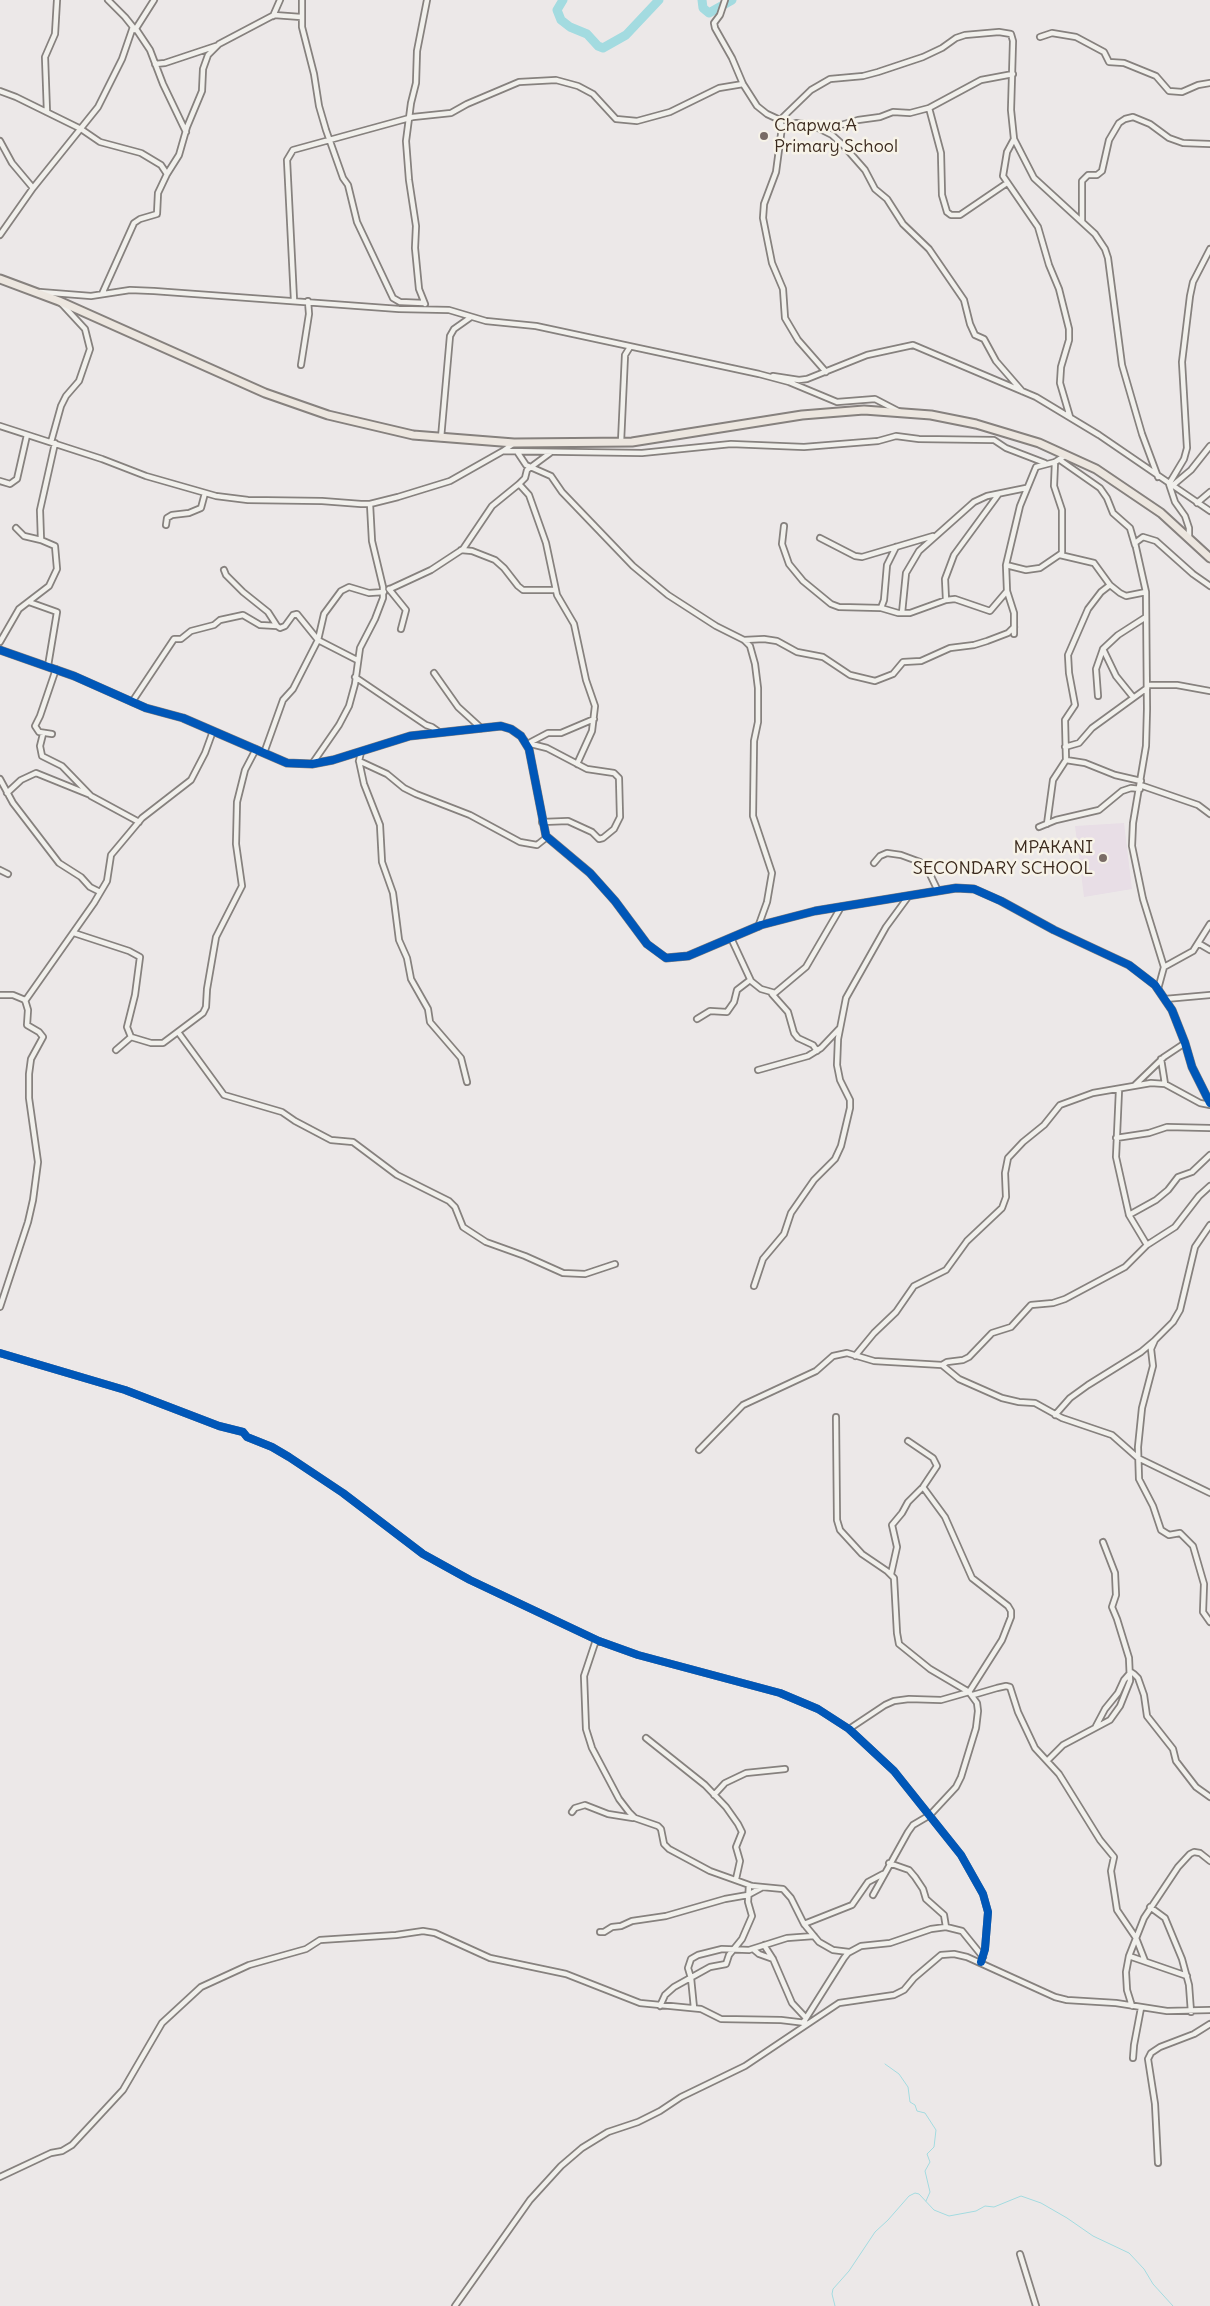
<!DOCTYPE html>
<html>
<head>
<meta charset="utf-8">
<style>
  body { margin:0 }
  canvas { display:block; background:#ece8e8 }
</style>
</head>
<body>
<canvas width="1210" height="2306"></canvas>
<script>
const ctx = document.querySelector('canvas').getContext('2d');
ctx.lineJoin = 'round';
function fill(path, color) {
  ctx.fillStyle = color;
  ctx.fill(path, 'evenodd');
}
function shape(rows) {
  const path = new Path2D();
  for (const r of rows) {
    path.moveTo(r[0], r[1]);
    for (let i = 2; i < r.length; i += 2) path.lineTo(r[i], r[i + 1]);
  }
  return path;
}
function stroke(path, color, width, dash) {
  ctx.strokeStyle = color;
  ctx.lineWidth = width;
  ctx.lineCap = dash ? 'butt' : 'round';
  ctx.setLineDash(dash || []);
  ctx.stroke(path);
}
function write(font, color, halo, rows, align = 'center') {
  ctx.font = font + ' Delius,sans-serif';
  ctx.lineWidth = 5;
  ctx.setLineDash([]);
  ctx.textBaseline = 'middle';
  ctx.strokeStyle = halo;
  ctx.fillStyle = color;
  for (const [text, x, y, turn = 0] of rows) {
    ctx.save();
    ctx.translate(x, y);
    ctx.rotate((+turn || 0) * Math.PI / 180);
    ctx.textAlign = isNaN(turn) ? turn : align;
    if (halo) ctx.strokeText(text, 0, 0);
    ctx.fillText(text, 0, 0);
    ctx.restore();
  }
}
const built = shape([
  [1124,823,1132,889,1084,897,1075,826]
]);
const stream = shape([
  [885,2064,899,2074,908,2087,910,2102,915,2105,917,2111,925,2113,936,2130,934,2147,927,2154,930,2162,925,2171,930,2192,926,2201],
  [835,2306,832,2294,833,2289,849,2271,875,2232,888,2220,909,2196,915,2193,919,2194,934,2210,949,2216,976,2211,985,2206,994,2207,1021,2196,1041,2203,1067,2218,1093,2236,1129,2253,1144,2269,1153,2284,1173,2306]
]);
const river = shape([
  [563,0,557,10,561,20,570,27,587,34,598,46,603,48,626,35,659,0],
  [702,0,703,8,709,13,732,0]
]);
const minor = shape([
  [302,0,302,27,314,74,319,106,326,130,343,178,348,185,357,222,393,298,400,302,424,303],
  [725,0,720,15,714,23,715,28,732,58,743,84,757,106,767,114,780,120,782,127,776,172,764,204,763,218,772,263,783,289,785,318,798,340,826,372],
  [273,16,280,0],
  [136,29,150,50,163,84,186,132],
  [135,30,154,0],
  [1040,37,1052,33,1076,37,1104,52,1109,62,1124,63,1156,76,1169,91,1182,92,1198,85,1210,83],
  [155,64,165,63,216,46],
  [0,91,16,97,81,129,100,142,141,153,161,165,167,174],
  [929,108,941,153,942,195,947,212,951,215,960,215,1007,183],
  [47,112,45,57,55,34,57,0],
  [780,120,811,90,830,79,863,76,878,72,923,57,942,48,956,38,965,35,999,32,1011,34,1013,41,1011,110,1014,139,1034,178,1095,234,1105,249,1108,258,1122,365,1142,434,1158,477],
  [782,127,796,123,812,125,832,135,843,145,865,170,875,189,887,199,903,224,929,249,964,300,970,324,975,335,984,339,996,361,1022,391],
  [824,130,858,120,880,117,893,112,910,113,929,108,981,80,1013,74],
  [1014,139,1007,152,1003,176,1038,227,1049,265,1059,289,1069,329,1069,340,1061,367,1060,383,1070,417],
  [0,141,12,163,33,188],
  [1082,221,1082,181,1088,175,1097,175,1102,171,1109,140,1119,123,1125,119,1133,117,1150,124,1169,138,1183,143,1210,144],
  [0,235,33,188,98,107,122,59,133,27,125,17,108,0],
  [40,292,91,296,130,290,154,291,399,309,449,310,486,321,536,326,759,374,789,382,837,402,875,399,900,412],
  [102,294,134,223,140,219,157,214,158,193,167,174,179,155,187,127,202,91,203,69,208,55,219,44,274,15,301,17],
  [294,300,287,160,293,150,413,117,451,113,467,104,519,82,556,80,578,86,593,94,616,119,637,121,670,112,719,88,743,84],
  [425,304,419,289,415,248,416,226,409,180,406,141,411,103,416,83,417,51,427,0],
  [301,365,309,314,308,301],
  [773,376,799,380,807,379,867,355,913,345,1036,397,1099,435,1210,511],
  [0,426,102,459,146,476,216,496,248,500,322,501,361,504,370,504,398,497,450,481,503,451,513,444],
  [441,438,450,336,454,329,471,317],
  [51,442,61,406,66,396,79,381,90,349,85,329,61,303],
  [621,442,625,355,630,347],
  [503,451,642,453,731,444,804,447,878,441,896,436,919,439,994,440,1006,448,1045,463],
  [518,453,526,465,551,476,562,492,633,566,668,595,716,626,744,640,750,646,755,664,758,688,758,722,754,741,753,816,772,873,767,902,758,927],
  [1060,460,1100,488,1107,498,1113,513,1130,528,1135,545],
  [0,481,10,484,17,479,27,435],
  [519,484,529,495,546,543,557,595,574,624,586,680,595,706,592,731,577,764],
  [1172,486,1191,470,1210,446],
  [1197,503,1210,492],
  [166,525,167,518,172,515,189,513,201,508,205,493],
  [784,526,782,544,789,564,803,581,831,604,839,607,881,608,884,600,887,565,896,547],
  [16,528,24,536,41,540],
  [1189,536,1189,528,1185,516,1175,502,1169,484,1184,459,1187,448,1182,362,1190,296,1193,282,1210,249],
  [820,538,855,556,862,557,933,536],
  [461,550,472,551,495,560,504,568,518,586,523,590,555,590],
  [1060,555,1094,563,1110,585,1120,593,1126,596,1146,592],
  [1006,565,1026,570,1040,568,1062,553,1062,510,1054,486,1055,462],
  [224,570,226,575,243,592,268,612,277,626,280,628,285,626,293,615,297,614,318,640,357,660],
  [389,589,406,610,401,629],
  [390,589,431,570,463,549,492,506,519,484,525,478,527,470,550,453],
  [946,600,945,579,954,555,998,495],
  [29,602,57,612,48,666],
  [881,608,898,613,910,613,946,600,955,599,990,611,1007,591],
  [902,613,906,573,919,551,974,502,987,496,1026,488],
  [1014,634,1014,613,1007,591,1006,565,1020,506,1036,467,1055,462,1066,455],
  [744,640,764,639,777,641,797,652,823,657,850,675,875,681,893,674,903,662,921,661,950,648,974,645,987,641,1008,633,1014,627],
  [0,642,19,609,49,586,57,569,55,546,41,540,40,510,55,443],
  [1103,649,1116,676,1133,697],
  [434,673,458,707,481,728],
  [355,677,426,725,432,727,439,732],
  [1147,685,1177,685,1210,691],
  [1098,696,1096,669,1103,649,1118,635,1146,617],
  [132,702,174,639,181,639,191,631,214,625,220,620,243,615,260,625,277,626],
  [43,734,40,746,42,756,62,766,91,796,139,822],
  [52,734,39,732,35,726,40,716,56,669],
  [524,740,527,743,547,748,587,769,614,773,619,778,620,817,614,829,603,838,599,839,592,832,568,821,542,822],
  [531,742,548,733,561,733,594,719],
  [1065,747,1079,743,1092,728,1147,688],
  [361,752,359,761,364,784,380,825,382,862,393,893,399,940,407,958,411,979,428,1009,430,1022,461,1058,467,1082],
  [264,753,283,700,293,689,318,640,324,614,341,591,349,587,369,593,384,592],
  [1066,760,1085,763,1115,775,1141,781],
  [359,761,387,774,404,788,416,794,470,815,520,842,537,845,547,837],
  [312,764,339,725,349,706,355,684,360,648,375,619,383,598,383,587,372,541,370,504],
  [0,779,13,803,59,863,81,877,90,887,100,892],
  [1140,785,1198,805,1210,814],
  [7,793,21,780,36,773,88,794],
  [1047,824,1053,780,1066,760,1065,720,1075,705,1069,673,1068,655,1088,609,1101,592,1110,585],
  [1039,827,1056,820,1099,810,1122,791,1131,788,1140,789],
  [874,863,880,856,887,853,901,855,920,862,926,866,938,891],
  [0,870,8,874],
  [74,933,129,951,140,957,135,995,127,1027,131,1037],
  [731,938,751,981,761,989,775,993,806,967,841,907],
  [1198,943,1210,950],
  [1164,967,1193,951,1210,924],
  [1158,989,1164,967,1143,899,1132,846,1133,823,1146,746,1147,709,1146,592,1135,543,1143,537,1156,541,1193,574,1210,586],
  [772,994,788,1012,794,1033,798,1038,813,1045,817,1051],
  [0,995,13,995,25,1000,28,1010,27,1025,39,1032,43,1037,31,1059,29,1074,29,1098,38,1162,33,1200,28,1222,0,1307],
  [1165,999,1210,995],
  [25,1001,94,903,107,881,111,855,142,818,191,780,205,753,213,731],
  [697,1019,710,1011,727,1012,734,1002,737,990,750,980],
  [178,1032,224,1095,282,1112,295,1121,331,1140,353,1142,397,1175,449,1201,455,1207,463,1227,486,1242,525,1256,563,1273,585,1274,615,1264],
  [116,1050,131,1037,151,1043,163,1043,203,1013,206,1007,207,989,216,937,242,886,236,844,237,802,245,770,256,749],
  [1161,1059,1165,1084],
  [758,1070,808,1056,821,1048,839,1029],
  [1135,1085,1164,1057,1185,1043],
  [1119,1090,1116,1157,1129,1215,1147,1245],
  [1116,1138,1149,1133,1167,1127,1210,1128],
  [1129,1215,1156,1200,1168,1190,1178,1177,1192,1172,1210,1155],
  [1210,1225,1195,1247,1180,1310,1173,1322,1155,1340,1151,1349,1153,1366,1142,1408,1138,1447,1139,1479,1153,1506,1161,1530,1169,1535,1180,1533,1193,1546,1204,1584,1203,1612,1210,1622],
  [754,1286,763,1259,784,1234,791,1213,814,1180,835,1159,841,1146,850,1108,850,1100,840,1080,837,1065,838,1039,846,998,886,927,908,897],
  [0,1353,125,1390,219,1426,243,1432,247,1437,272,1447,289,1457,343,1493,423,1554,470,1580,599,1641,638,1655,780,1693,818,1709,849,1729,894,1771,961,1855,983,1894,988,1912,985,1949,981,1962],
  [855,1356,874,1333,896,1312,914,1286,946,1270,967,1241,1002,1208,1006,1197,1005,1173,1008,1158,1023,1142,1044,1125,1060,1105,1093,1093,1151,1083,1165,1084,1200,1103,1210,1105],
  [942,1365,947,1362,963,1360,969,1357,992,1333,1011,1327,1031,1305,1053,1303,1065,1299,1125,1267,1147,1245,1175,1227,1199,1196,1210,1186],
  [1055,1415,1070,1398,1088,1385,1141,1352,1154,1341],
  [836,1417,837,1520,840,1530,862,1554,887,1571,894,1578,897,1633,899,1644,930,1669,969,1692,977,1703,978,1711,976,1728,961,1777,956,1787,930,1815,913,1825,908,1832,873,1895],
  [699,1450,743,1405,816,1371,833,1356,847,1353,874,1361,942,1365,959,1379,1002,1398,1019,1402,1035,1403,1062,1418,1112,1435,1138,1458,1210,1493],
  [891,1574,897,1547,892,1525,902,1513,908,1502,923,1487,937,1466,933,1458,908,1441],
  [596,1640,584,1676,586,1729,592,1748,619,1799,629,1812,635,1818,658,1826,661,1829,664,1844,669,1849,710,1871,752,1886,783,1889,791,1898,804,1924,819,1942,833,1950,849,1952],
  [973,1695,997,1688,1006,1686,1010,1687,1018,1712,1035,1748,1059,1774,1100,1840,1114,1857,1111,1871,1117,1910,1136,1938,1145,1961],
  [1096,1726,1105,1709,1118,1693,1124,1680,1131,1672,1134,1674,1138,1678,1144,1695,1147,1716,1173,1749,1176,1761,1196,1787,1210,1797],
  [849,1729,885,1705,894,1701,909,1699,941,1700,969,1692,1002,1640,1011,1617,1011,1611,1008,1606,972,1578,945,1517,923,1487],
  [646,1738,705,1785,726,1807,738,1824,742,1832,736,1847,740,1861,736,1879],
  [1048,1760,1063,1745,1110,1720,1120,1706,1130,1681,1129,1658,1117,1619,1112,1607,1116,1595,1115,1573,1103,1542],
  [714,1795,725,1783,746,1773,785,1769],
  [572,1812,575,1808,585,1805,608,1814,633,1818],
  [889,1863,909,1870,915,1877,923,1889,926,1899,944,1915,946,1927],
  [1150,1907,1165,1918,1182,1959,1189,1985,1191,2012],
  [804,1924,852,1905,868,1882,883,1874],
  [600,1932,604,1932,612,1927,621,1926,632,1921,666,1916,725,1899,748,1895,761,1888],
  [764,1945,773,1959,792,2003,806,2018],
  [753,1949,759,1954,773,1959],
  [1129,1956,1187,1976],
  [660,2006,665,1995,674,1987,710,1967,726,1964,729,1955,742,1939,752,1916,748,1902,749,1885],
  [1132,2006,1127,1990,1126,1972,1129,1956,1144,1918,1178,1867,1190,1854,1194,1852,1200,1853,1210,1861],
  [694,2008,691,1978,688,1968,691,1959,698,1955,722,1949,749,1950,787,1938,814,1936],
  [803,2023,844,1958,848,1953,861,1946,890,1943,931,1929,946,1927,962,1931,983,1957],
  [1133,2058,1134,2045,1141,2008],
  [1158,2163,1155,2104,1148,2059,1151,2053,1160,2047,1194,2034,1210,2024],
  [0,2177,51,2153,62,2151,72,2145,123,2090,162,2023,201,1987,249,1965,306,1949,320,1940,396,1935,423,1931,435,1933,490,1958,566,1974,640,2003,701,2009,721,2019,781,2020,806,2023],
  [1020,2254,1036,2306],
  [455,2306,530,2200,561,2166,582,2148,608,2132,638,2122,660,2111,681,2097,745,2066,839,2003,894,1995,904,1990,914,1978,941,1955,954,1954,967,1957,1055,1997,1067,2000,1116,2003,1167,2011,1210,2010]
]);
const tertiary = shape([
  [0,650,74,676,146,708,183,718,287,763,312,764,333,760,410,736,501,726,511,729,521,736,529,749,546,836,590,873,615,901,647,944,666,958,688,956,761,925,815,911,956,888,974,889,1001,901,1054,930,1129,965,1155,985,1172,1010,1185,1043,1192,1067,1210,1103]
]);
const trunk = shape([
  [0,279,59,301,265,393,328,415,413,435,514,443,632,442,802,415,864,410,931,415,976,424,1039,443,1096,469,1161,513,1210,558]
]);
const cycleway = shape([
  [0,650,74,676,146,708,183,718,287,763,312,764,333,760,410,736,501,726,511,729,521,736,529,749,546,836,590,873,615,901,647,944,666,958,688,956,761,925,815,911,956,888,974,889,1001,901,1054,930,1129,965,1155,985,1172,1010,1185,1043,1192,1067,1210,1103],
  [0,1353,125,1390,219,1426,243,1432,247,1437,272,1447,289,1457,343,1493,423,1554,470,1580,599,1641,638,1655,780,1693,818,1709,849,1729,894,1771,961,1855,983,1894,988,1912,985,1949,981,1962]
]);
const markers = [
  [764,136,5,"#796c65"],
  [1103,858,5,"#796c65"]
];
const poiNames = [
  ["Chapwa A",774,126],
  ["Primary School",774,147],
  ["MPAKANI",1093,848,"right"],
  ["SECONDARY SCHOOL",1093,869,"right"]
];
fill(built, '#e8dee6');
stroke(stream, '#a3dbe0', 1);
stroke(river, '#a3dbe0', 9);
stroke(minor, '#86817e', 8);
stroke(tertiary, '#86817e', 9);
stroke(trunk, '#86817e', 11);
stroke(minor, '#f1f0ec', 4.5);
stroke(tertiary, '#f1f0ec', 5);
stroke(trunk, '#ece6df', 7);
stroke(cycleway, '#0057b8', 8);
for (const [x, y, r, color] of markers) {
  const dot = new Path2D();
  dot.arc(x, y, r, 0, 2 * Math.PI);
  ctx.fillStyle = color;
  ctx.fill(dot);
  stroke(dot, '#f7f3e8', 2);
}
write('18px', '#3b2a1e', '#f7f3e8', poiNames, 'left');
</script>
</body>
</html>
